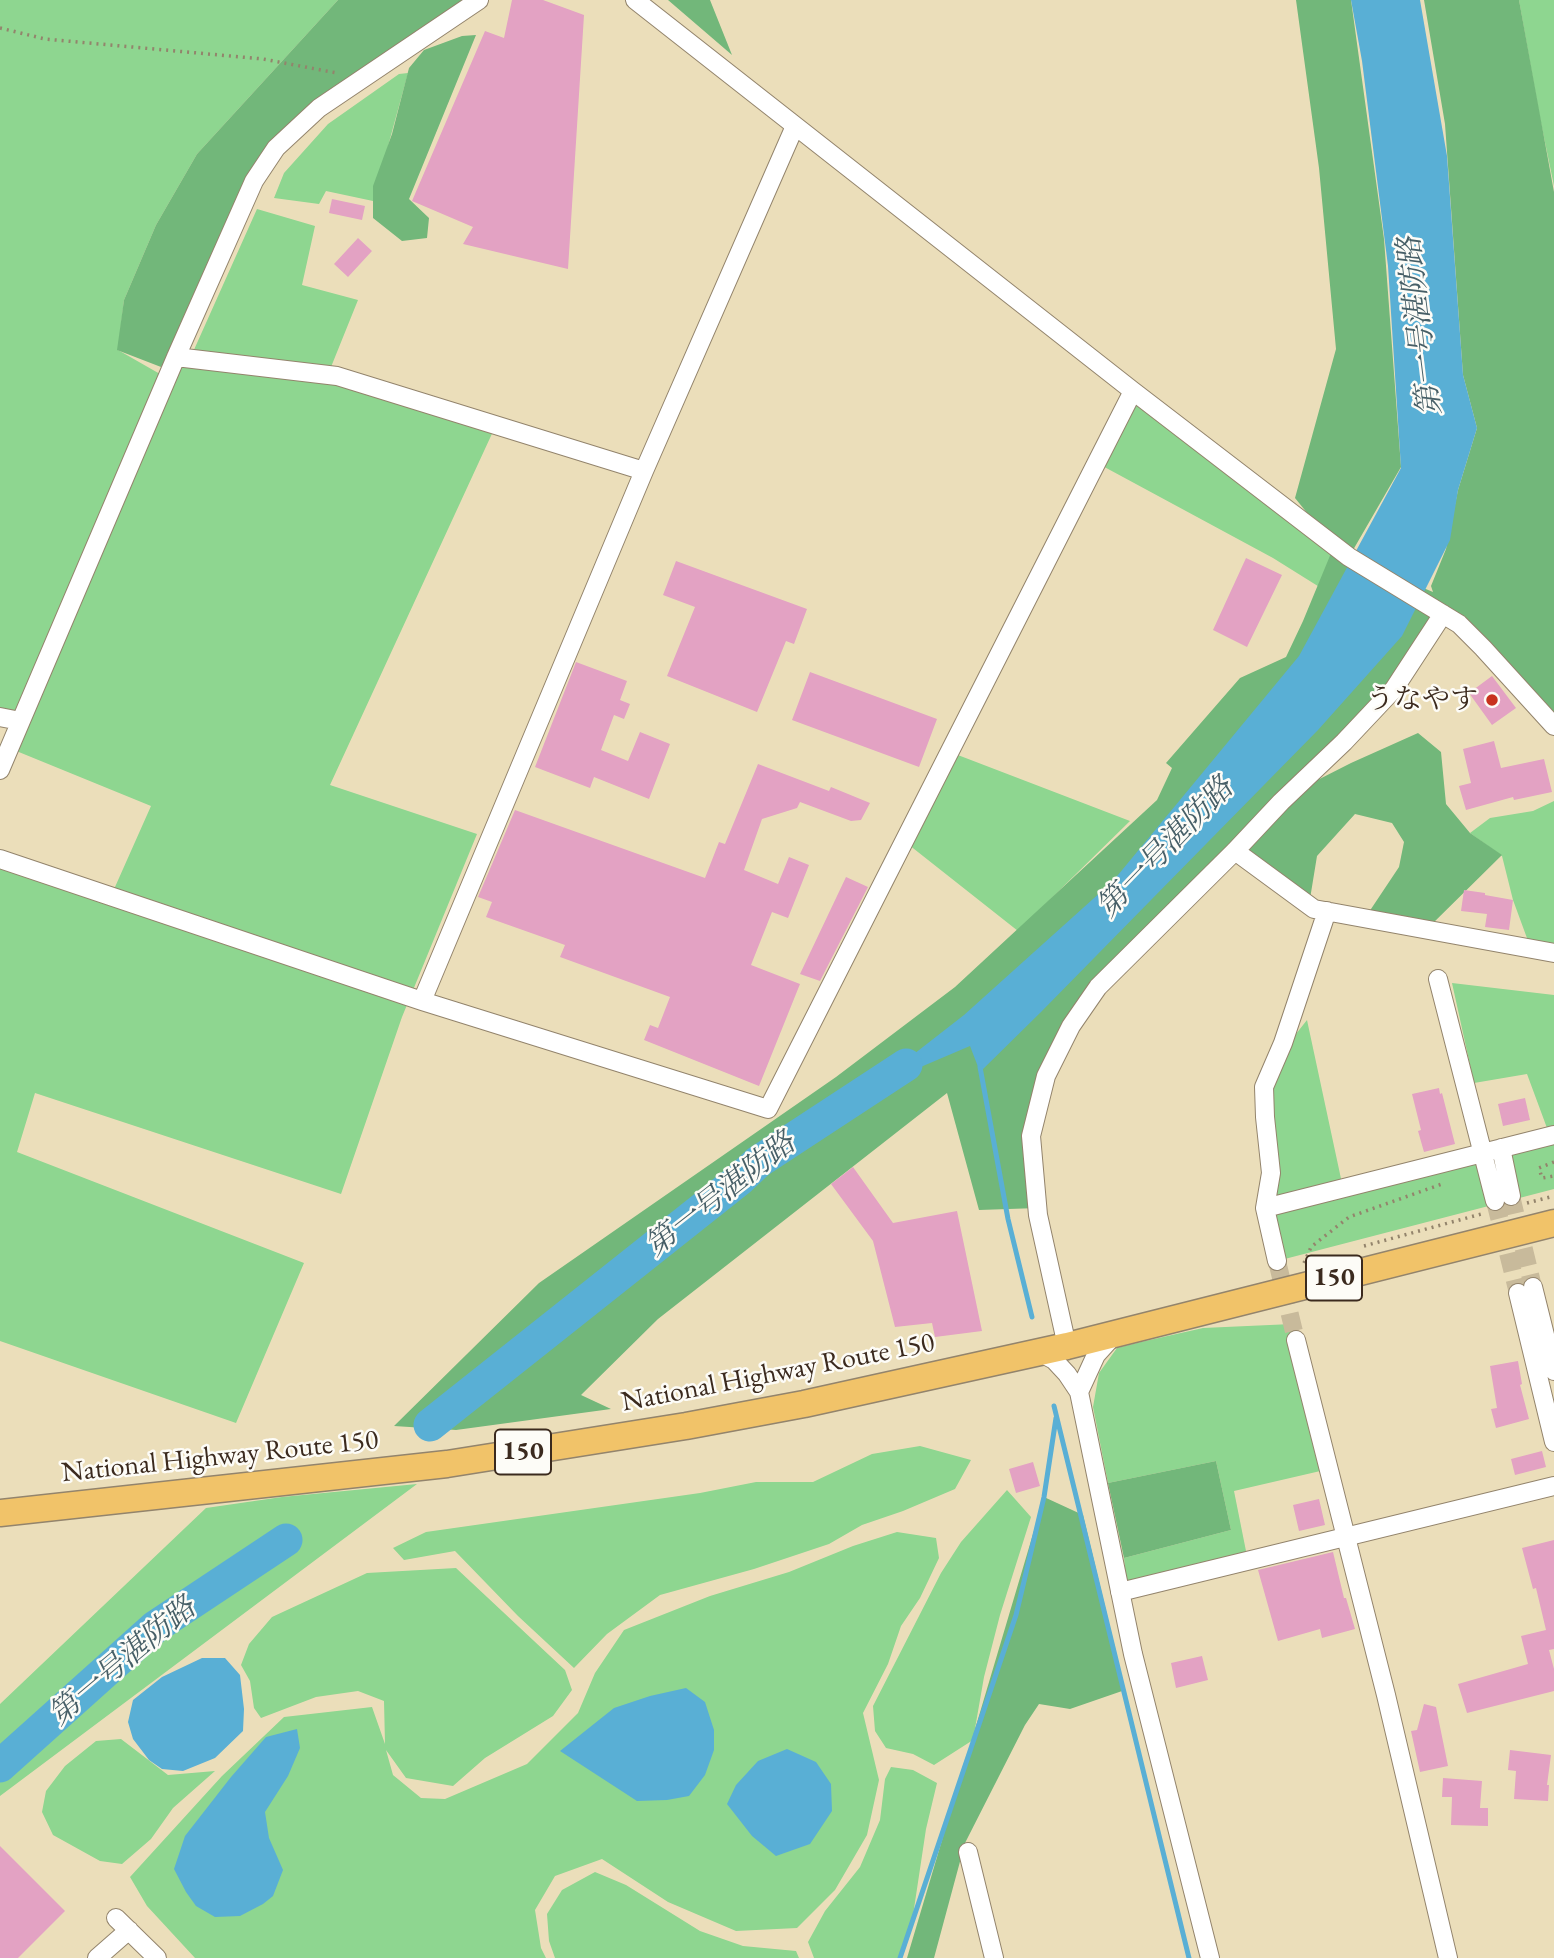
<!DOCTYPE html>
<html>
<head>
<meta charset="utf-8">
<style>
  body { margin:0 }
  canvas { display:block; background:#ebdeba }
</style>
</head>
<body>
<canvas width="1554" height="1958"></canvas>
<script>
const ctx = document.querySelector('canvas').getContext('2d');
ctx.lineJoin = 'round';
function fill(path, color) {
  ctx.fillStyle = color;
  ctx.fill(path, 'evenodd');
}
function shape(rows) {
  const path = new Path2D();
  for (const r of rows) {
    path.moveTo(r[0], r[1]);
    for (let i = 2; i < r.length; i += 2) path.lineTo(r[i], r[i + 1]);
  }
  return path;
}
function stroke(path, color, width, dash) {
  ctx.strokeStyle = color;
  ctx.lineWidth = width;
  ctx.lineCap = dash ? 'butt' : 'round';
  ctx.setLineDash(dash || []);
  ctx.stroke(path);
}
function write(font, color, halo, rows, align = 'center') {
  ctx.font = font + ' "EB Garamond","Noto Serif JP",serif';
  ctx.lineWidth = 5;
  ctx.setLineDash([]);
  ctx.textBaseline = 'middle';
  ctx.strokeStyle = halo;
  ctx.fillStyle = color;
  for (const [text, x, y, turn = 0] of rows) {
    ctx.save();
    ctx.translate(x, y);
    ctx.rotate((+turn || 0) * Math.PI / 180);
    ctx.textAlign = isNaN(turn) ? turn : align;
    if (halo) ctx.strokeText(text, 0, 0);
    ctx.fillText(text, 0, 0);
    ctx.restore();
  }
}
const green = shape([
  [0,0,338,0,197,154,156,225,124,300,118,350,167,378,176,357,337,376,496,425,330,785,477,834,402,1017,341,1194,35,1093,17,1152,304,1263,236,1423,0,1341,0,859,111,896,151,806,9,748,20,721,0,717],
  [1519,0,1554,0,1554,186,1539,113],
  [408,73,373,201,326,191,319,204,274,198,284,173,328,124,399,74],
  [257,209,315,226,302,285,358,300,331,367,193,352],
  [1133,391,1349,557,1329,593,1273,558,1097,463],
  [950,752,1130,821,1018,931,904,841],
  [1554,801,1554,954,1531,949,1513,900,1502,856,1470,833,1490,818,1533,811],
  [1452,983,1554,995,1554,1127,1547,1128,1527,1074,1474,1083],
  [1307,1020,1343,1188,1554,1141,1554,1189,1277,1261,1264,1087,1277,1058],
  [1292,1324,1294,1360,1329,1469,1234,1491,1248,1561,1127,1590,1124,1558,1231,1530,1216,1461,1108,1483,1093,1407,1099,1373,1117,1348,1141,1342,1203,1328],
  [920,1446,971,1460,955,1489,903,1511,862,1525,829,1544,754,1569,660,1595,607,1634,574,1668,518,1616,455,1551,404,1560,393,1548,426,1532,700,1493,756,1482,813,1482,872,1454],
  [417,1484,0,1796,0,1704,206,1508,282,1497],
  [1007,1490,1031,1517,1000,1615,984,1677,973,1740,934,1765,913,1754,886,1748,875,1731,873,1706,941,1573,961,1542],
  [897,1532,936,1538,939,1558,920,1598,901,1626,888,1664,863,1713,879,1780,867,1835,835,1890,797,1928,736,1931,668,1902,602,1859,555,1876,535,1910,541,1948,546,1958,195,1958,147,1906,130,1877,222,1776,284,1717,372,1707,385,1744,384,1701,358,1691,316,1697,261,1718,254,1708,250,1681,241,1665,249,1644,272,1617,367,1573,456,1568,565,1670,572,1690,553,1716,485,1758,453,1786,406,1778,386,1750,393,1775,421,1798,445,1799,527,1764,578,1713,595,1673,624,1630,710,1596,789,1572,853,1546],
  [121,1739,168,1775,215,1771,173,1808,151,1839,122,1864,100,1861,53,1835,42,1812,46,1791,65,1766,96,1741],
  [891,1767,913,1770,937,1783,926,1829,912,1922,901,1955,898,1958,814,1958,808,1942,825,1911,860,1867,880,1820,885,1779],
  [595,1872,626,1885,700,1931,743,1946,796,1951,799,1958,555,1958,549,1941,547,1914,562,1890]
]);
const forest = shape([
  [338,0,480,0,277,138,181,334,161,367,117,350,124,300,156,225,197,154],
  [668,0,710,0,732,55],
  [1296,0,1351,0,1384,239,1401,467,1349,557,1433,592,1431,586,1446,549,1458,490,1477,428,1463,375,1445,124,1424,0,1519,0,1554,192,1554,721,1443,614,1436,599,1439,612,1389,692,1292,793,1351,763,1418,733,1441,752,1446,804,1470,833,1502,855,1426,930,1365,918,1399,867,1404,842,1392,823,1355,814,1317,856,1309,905,1243,856,1261,822,1070,1021,1043,1089,1038,1208,979,1210,947,1093,658,1319,581,1395,611,1409,456,1430,394,1426,539,1283,836,1077,955,987,1157,800,1172,768,1166,763,1240,678,1286,657,1303,621,1334,546,1295,498,1336,349,1319,168],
  [476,35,409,199,429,218,427,238,402,241,373,218,373,186,392,134,409,68,424,50,462,36],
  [1216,1461,1231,1530,1124,1558,1108,1483],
  [1044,1497,1083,1515,1125,1690,1070,1709,1039,1704,1025,1725,965,1843,934,1958,907,1958]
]);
const water = shape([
  [1351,0,1420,0,1447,156,1463,375,1477,428,1458,490,1450,540,1402,636,1318,730,1041,1012,980,1072,970,1046,869,1089,964,1015,1113,881,1299,656,1401,468,1388,266,1362,61],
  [202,1658,225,1658,240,1675,244,1709,243,1731,215,1758,183,1771,162,1769,149,1760,133,1739,128,1722,133,1700,162,1677],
  [686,1688,705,1702,714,1730,714,1750,705,1775,689,1796,667,1800,637,1801,560,1751,614,1708,650,1696],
  [297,1729,300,1748,288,1776,265,1812,269,1838,283,1870,273,1896,263,1904,240,1916,215,1917,196,1906,186,1892,174,1869,185,1836,231,1777,266,1737],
  [787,1749,816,1762,831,1784,832,1811,810,1844,776,1856,752,1836,727,1804,736,1785,758,1761]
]);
const stream = shape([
  [980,1067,1008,1219,1032,1317],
  [1054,1406,1189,1958],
  [900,1958,1016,1615,1044,1497,1056,1418]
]);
const river = shape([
  [430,1425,740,1179,758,1162,906,1065],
  [0,1766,155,1627,286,1540]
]);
const building = shape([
  [512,0,543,0,584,15,568,269,463,244,473,227,412,201,485,31,504,38],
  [332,199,365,206,362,220,329,213],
  [358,238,372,251,348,277,334,264],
  [1246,558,1282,575,1247,647,1213,630],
  [676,561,807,609,794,644,786,641,757,712,667,676,695,607,663,595],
  [576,662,627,681,620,700,630,704,624,719,614,715,601,750,628,761,640,732,670,744,649,799,594,777,590,788,535,767],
  [810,672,937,719,919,767,792,720],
  [1492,676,1516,708,1492,725,1469,693],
  [1494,741,1501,768,1544,759,1552,792,1514,800,1513,797,1466,810,1459,786,1471,783,1463,749],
  [758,764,829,791,831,787,870,803,861,820,851,821,800,802,797,808,762,819,744,870,778,884,789,857,809,865,788,918,772,912,751,965,800,984,759,1086,644,1040,650,1025,658,1028,670,997,560,957,565,945,486,917,492,902,478,897,515,810,705,878,719,842,725,844],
  [846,877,868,887,820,981,800,974],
  [1464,890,1485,893,1485,895,1513,900,1509,930,1485,927,1487,914,1461,911],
  [1439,1088,1440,1094,1442,1093,1455,1144,1424,1152,1418,1131,1421,1130,1412,1094],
  [1525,1098,1530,1120,1503,1126,1498,1104],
  [853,1167,893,1223,957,1211,982,1331,935,1337,932,1323,895,1327,873,1241,831,1184],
  [1518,1361,1522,1384,1520,1385,1529,1419,1496,1428,1491,1409,1497,1408,1490,1366],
  [1542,1451,1546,1467,1515,1475,1511,1459],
  [1033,1462,1040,1486,1016,1493,1009,1469],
  [1319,1499,1325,1525,1299,1531,1293,1505],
  [1554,1540,1554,1649,1549,1650,1554,1669,1554,1691,1467,1713,1458,1684,1528,1664,1521,1636,1546,1630,1536,1588,1533,1589,1522,1548],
  [1333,1552,1344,1598,1346,1598,1355,1629,1322,1638,1320,1629,1278,1641,1258,1570],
  [1202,1656,1208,1680,1176,1688,1171,1663],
  [1424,1704,1436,1707,1448,1766,1420,1772,1411,1731,1417,1730],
  [1510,1750,1551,1755,1547,1785,1549,1785,1548,1801,1514,1799,1516,1771,1508,1770],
  [1443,1778,1482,1781,1480,1808,1488,1808,1488,1826,1451,1825,1452,1797,1442,1797],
  [0,1846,65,1911,18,1958,0,1958]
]);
const minorTunnel = shape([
  [1511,1196,1533,1287],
  [1495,1201,1518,1293],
  [1277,1261,1296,1340]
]);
const path = shape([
  [0,28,45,39,263,59,337,73],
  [1554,1162,1539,1168,1542,1178,1554,1176],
  [1527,1203,1554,1196],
  [1364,1246,1485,1213],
  [1304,1263,1311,1247,1349,1217,1442,1184]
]);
const minor = shape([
  [635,0,1133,391,1349,557,1459,624,1483,648,1554,726],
  [176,357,337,376,644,471],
  [0,717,20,721],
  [0,770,176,357,254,181,276,148,319,108,479,0],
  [1235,851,1314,909,1554,953],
  [0,859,422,1001,768,1109,1133,391],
  [1438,979,1495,1201],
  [422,1001,644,471,795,126],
  [1501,1148,1511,1196],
  [1265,1208,1554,1135],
  [1277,1261,1265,1208,1271,1173,1265,1117,1264,1087,1283,1043,1327,911],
  [1533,1287,1554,1371],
  [1518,1293,1554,1442],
  [1296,1340,1386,1695,1448,1958],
  [1067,1346,1038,1215,1031,1136,1046,1076,1071,1026,1098,987,1235,851,1281,802,1344,742,1394,689,1443,614],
  [1039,1352,1054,1360,1067,1374,1079,1392,1133,1654,1210,1958],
  [1079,1392,1096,1355,1115,1334],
  [1120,1592,1554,1486],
  [968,1852,994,1958],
  [116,1918,157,1958],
  [97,1958,129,1930]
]);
const highway = shape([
  [0,1513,447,1464,686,1426,804,1404,1067,1346,1554,1223]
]);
const markers = [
  [1492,700,7,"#c8321e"]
];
const shields = [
  [1334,1278,56],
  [523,1452,56]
];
const shieldNames = [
  ["150",1334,1278],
  ["150",523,1452]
];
const poiNames = [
  ["うなやす",1478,700]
];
const streetNames = [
  ["National Highway Route 150",778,1373,-11],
  ["National Highway Route 150",220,1457,-6]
];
const waterNames = [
  ["第一号湛防路",1421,326,-97],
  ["第一号湛防路",1166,848,-46],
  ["第一号湛防路",721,1195,-38],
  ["第一号湛防路",123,1662,-40]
];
fill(green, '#8ed690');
fill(forest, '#72b77a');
fill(water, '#59afd5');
stroke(stream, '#59afd5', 5);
stroke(river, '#59afd5', 33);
fill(building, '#e3a2c3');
stroke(minorTunnel, '#c8ba9b', 18, [18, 9]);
stroke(minor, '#93846c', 20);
stroke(highway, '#93846c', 29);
stroke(path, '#93846c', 3.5, [2, 5]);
stroke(minor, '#fff', 18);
stroke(highway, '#f1c369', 26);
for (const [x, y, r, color] of markers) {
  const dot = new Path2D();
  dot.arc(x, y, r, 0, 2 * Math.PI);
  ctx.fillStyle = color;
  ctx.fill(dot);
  stroke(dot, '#fdfcf7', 2.5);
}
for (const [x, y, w] of shields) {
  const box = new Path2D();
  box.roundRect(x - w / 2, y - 22.5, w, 45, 5);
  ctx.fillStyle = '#fdfcf7';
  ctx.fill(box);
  stroke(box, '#3b2a1e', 2);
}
write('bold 26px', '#3b2a1e', null, shieldNames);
write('28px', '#3b2a1e', '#fdfcf7', poiNames, 'right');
write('28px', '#3b2a1e', '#fdfcf7', streetNames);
write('italic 30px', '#475f67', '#fdfcf7', waterNames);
</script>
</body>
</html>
